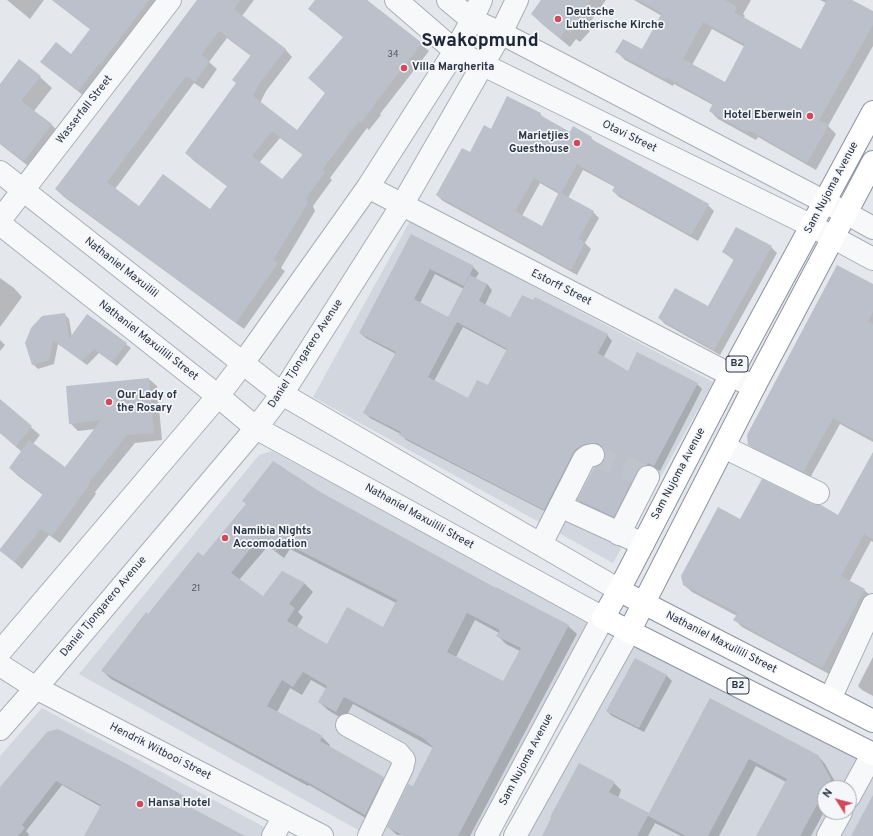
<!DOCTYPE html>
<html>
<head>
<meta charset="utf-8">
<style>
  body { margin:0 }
  #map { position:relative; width:873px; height:836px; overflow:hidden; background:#e4e7ec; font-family:Overpass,sans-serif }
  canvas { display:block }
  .north { position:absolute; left:817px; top:780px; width:40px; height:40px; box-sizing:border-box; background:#f4f6f9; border:1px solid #a4a8b1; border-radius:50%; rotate:306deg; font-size:11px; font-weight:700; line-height:16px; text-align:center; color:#2b3445 }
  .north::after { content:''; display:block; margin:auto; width:14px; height:18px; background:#d1495b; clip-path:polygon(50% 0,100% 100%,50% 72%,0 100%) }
</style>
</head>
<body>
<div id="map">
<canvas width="873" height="836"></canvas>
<div class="north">N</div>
</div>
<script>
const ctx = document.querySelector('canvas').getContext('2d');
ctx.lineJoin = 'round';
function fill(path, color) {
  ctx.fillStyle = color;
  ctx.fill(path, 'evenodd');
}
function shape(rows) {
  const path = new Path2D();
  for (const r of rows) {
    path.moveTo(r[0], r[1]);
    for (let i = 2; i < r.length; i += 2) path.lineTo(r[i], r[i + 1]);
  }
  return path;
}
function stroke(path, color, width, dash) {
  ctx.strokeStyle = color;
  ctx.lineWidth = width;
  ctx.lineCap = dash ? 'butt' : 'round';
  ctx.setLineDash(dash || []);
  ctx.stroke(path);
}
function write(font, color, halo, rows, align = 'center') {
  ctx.font = font + ' Overpass,sans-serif';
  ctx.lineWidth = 3.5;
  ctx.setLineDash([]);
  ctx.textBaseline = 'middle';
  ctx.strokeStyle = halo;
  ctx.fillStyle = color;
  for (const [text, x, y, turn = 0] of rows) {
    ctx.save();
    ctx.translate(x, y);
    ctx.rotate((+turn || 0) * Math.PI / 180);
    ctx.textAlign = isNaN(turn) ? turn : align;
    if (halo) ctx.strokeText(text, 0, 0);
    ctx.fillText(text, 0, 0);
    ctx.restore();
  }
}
const built = shape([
  [410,221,713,382,613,563,313,397],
  [272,451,588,621,474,836,369,836,79,674,259,455],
  [632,644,873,766,873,836,524,836],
  [825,788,849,788,849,812,825,812],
  [42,708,281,836,0,836,0,756]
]);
const shadow = shape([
  [7,0,44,0,30,19],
  [52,0,158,0,84,96,41,62,72,56,91,30],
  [199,0,254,0,242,16,285,49,292,57,266,91,260,103,297,131,326,93,344,38,309,9,317,0,367,0,429,51,380,114,381,115,369,130,367,128,330,178,332,180,313,206,315,211,281,268,285,271,244,329,64,197,56,189],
  [227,38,251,56,237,84,186,153,194,161,228,187,210,211,139,207,115,189,194,83,203,89,217,69,209,62],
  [280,138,303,155,283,181,259,163],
  [543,0,606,0,586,28,590,31,580,42,576,39,570,47,542,24,532,14],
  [634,0,751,0,743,14,745,16,743,19,801,50,826,3,820,0,850,0,873,12,873,46,828,126,836,134,816,170,758,137,756,140,718,119,710,111,713,105,674,84,673,86,625,60,617,52,642,51,662,16],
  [712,29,745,47,725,83,692,65],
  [40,77,52,88,34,111,52,125,63,137,36,172,0,144,0,86],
  [540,114,544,118,571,133,591,138,597,143,708,205,714,211,698,241,619,197,613,191,615,187,583,170,568,198,593,212,599,218,585,243,591,249,577,275,443,201,437,195,491,130],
  [540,183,559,194,542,227,522,216],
  [411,236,473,267,479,273,475,279,487,284,492,290,485,305,511,318,607,335,612,341,603,358,628,372,697,384,702,389,660,471,653,467,619,522,584,505,578,500,606,460,606,452,604,448,591,449,550,514,406,440,401,434,370,418,365,413,396,354,366,338,360,333],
  [435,274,464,289,449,318,420,303],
  [463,327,508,351,489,387,469,399,434,381],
  [771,247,777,253,720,355,665,324,659,318,709,307,735,261,723,252],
  [0,278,14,288,22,297,0,327],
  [873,286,873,442,840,424,810,478,757,452,749,444],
  [64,314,69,319,72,337,87,315,131,348,117,366,99,353,87,365,58,344,54,364,38,369,33,364],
  [0,340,5,345,0,351],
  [149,379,157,386,162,440,135,443,95,492,96,494,60,543,49,535,22,569,1,550,43,495,18,476,10,468,22,452,0,433,0,401,40,435,33,444,65,468,96,429,78,431,70,423],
  [873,454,873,542,871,541,849,582,864,590,872,597,829,674,742,627,735,620,737,616,692,592,684,585,741,520,839,516],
  [321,494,496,590,568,626,577,634,470,836,397,835,388,827,413,787,433,748,353,704,344,720,328,710,319,702,327,689,311,680,302,695,290,688,277,712,322,737,330,745,329,747,383,778,391,787,374,823,309,785,308,786,111,679,102,670,148,615,203,558],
  [268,546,284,558,290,549,396,603,383,628,327,645,297,627,303,617,298,612,313,592,305,584,283,572,263,597,239,580],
  [475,620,499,633,498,636,506,644,520,651,504,682,456,657],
  [873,657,873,696,862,690,858,686],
  [635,659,667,676,672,681,644,732,612,716,607,711],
  [710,699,818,756,825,764,838,787,837,788,825,788,825,810,811,836,757,836,786,782,756,766,719,836,681,836,655,823,648,836,543,836,614,783,621,790,618,798,649,814],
  [48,733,186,797,191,803,188,808,242,836,85,836,101,807,62,785,26,831,29,834,28,836,0,836,0,788]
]);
const building = shape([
  [52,0,149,0,100,65,99,64,78,91,40,62,56,42,71,54,90,29],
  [197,0,240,0,234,9,286,49,259,84,253,96,297,130,325,93,308,78,343,37,308,9,315,0,367,0,422,43,373,106,374,106,361,123,359,121,322,170,325,172,306,198,308,203,273,260,278,263,236,323,55,189],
  [219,31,251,55,232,80,236,83,185,153,227,186,210,209,163,174,139,206,107,182,186,76,195,82,210,61,201,55],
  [272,131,303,154,282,179,252,156],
  [541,0,590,0,577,18,581,21,570,33,566,30,560,38,531,14],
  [638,0,725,0,737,7,734,12,801,49,827,0,852,0,873,11,873,25,819,120,829,125,807,163,749,130,748,133,709,111,713,103,666,77,665,79,615,52,623,39,642,49,662,13],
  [703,22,745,44,725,82,683,59],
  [19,59,41,76,21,101,52,124,24,161,0,143,0,84],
  [507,96,541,113,540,115,570,132,573,126,592,137,591,139,709,204,691,235,612,191,615,186,577,164,561,193,594,211,578,239,585,242,571,270,436,195,462,148,470,152,484,125,491,129],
  [534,178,561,193,559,192,542,226,515,211],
  [736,227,772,246,714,350,658,318,675,288,708,306,734,259,722,252],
  [411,234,474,266,464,286,430,269,414,299,448,317,470,275,487,284,479,301,510,317,522,295,533,300,535,297,608,334,598,353,628,371,637,352,698,383,654,466,648,463,647,465,641,467,637,471,614,517,577,500,594,468,601,465,605,459,605,452,603,447,597,443,585,444,576,449,573,453,544,510,399,435,401,432,363,413,396,352,359,333],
  [457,322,507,349,488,385,477,380,468,398,428,377],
  [837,265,873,284,873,312,868,322,873,324,873,439,833,418,803,472,748,445,747,435],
  [65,313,69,339,87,314,127,343,112,362,94,349,82,361,53,340,49,360,32,365,25,343,31,328,42,316],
  [149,378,154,433,127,435,88,484,89,485,52,536,41,529,14,562,0,551,0,549,43,494,9,468,29,440,65,467,101,420,69,424,66,386],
  [0,399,32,426,16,446,0,433],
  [873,452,873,539,864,534,841,576,865,589,822,668,733,620,738,613,683,585,681,576,718,507,740,519,762,479,813,504,821,505,838,515],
  [273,461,322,493,496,588,496,587,569,625,458,836,404,836,387,827,408,784,413,786,433,747,423,738,344,697,336,712,318,702,327,686,303,672,293,687,282,680,267,706,323,736,320,741,384,777,365,815,300,778,300,779,101,671,146,612,148,614,198,552,203,556,246,504,242,501],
  [259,538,276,551,281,541,397,600,383,627,347,607,327,644,287,621,295,608,289,604,305,583,282,571,263,596,231,573],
  [467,613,500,630,496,636,521,648,503,681,447,652],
  [635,658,667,675,639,728,606,711],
  [710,698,818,755,831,779,800,836,756,836,787,779,749,759,708,836,686,836,648,816,637,836,542,836,551,818,550,817,579,763,615,782,609,792,649,813],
  [58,729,127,764,186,797,182,803,245,836,84,836,101,805,56,781,22,825,25,828,18,836,0,836,0,787,47,732],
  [873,795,873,836,851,836]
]);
const minorTunnel = shape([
  [593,455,642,475]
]);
const minor = shape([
  [396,0,455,51,812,226,873,259],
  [448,0,472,20,501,33,846,213,873,228],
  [0,172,282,394,619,590],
  [368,187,754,387],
  [0,220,170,0],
  [0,224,218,396,256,428,603,618,486,836],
  [724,447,818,493],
  [560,506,643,544],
  [619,534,648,477],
  [541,544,584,459,588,456,593,455],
  [0,652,218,396,243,363,368,187,455,51,472,20,481,0],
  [0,665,36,688,322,836],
  [830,699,873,605],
  [347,725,398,753,404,760,402,768,369,836],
  [0,729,36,688,256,428,282,394,402,205,501,33,517,0],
  [849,797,873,753],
  [273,836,284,816],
  [515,836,629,632],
  [828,836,841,812]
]);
const highway = shape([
  [873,112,730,376,619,590,603,618,873,754],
  [630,596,873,721],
  [629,632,754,387,873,162]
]);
const markers = [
  [558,19,4,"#d1495b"],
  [404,68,4,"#d1495b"],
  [810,116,4,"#d1495b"],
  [577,143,4,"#d1495b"],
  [109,402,4,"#d1495b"],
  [225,538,4,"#d1495b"],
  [140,804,4,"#d1495b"]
];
const numberNames = [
  ["34",393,55],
  ["21",196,589]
];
const shields = [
  [737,364,22],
  [738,686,22]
];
const shieldNames = [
  ["B2",737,364],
  ["B2",738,686]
];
const poiNames = [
  ["Deutsche",566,13],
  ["Lutherische Kirche",566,26],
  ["Villa Margherita",412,68],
  ["Hotel Eberwein",802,116,"right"],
  ["Marietjies",569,137,"right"],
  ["Guesthouse",569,150,"right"],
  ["Our Lady of",117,396],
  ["the Rosary",117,409],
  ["Namibia Nights",233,532],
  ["Accomodation",233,545],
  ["Hansa Hotel",148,804]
];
const streetNames = [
  ["Wasserfall Street",85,110,-52],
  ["Otavi Street",629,137,26],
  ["Sam Nujoma Avenue",832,188,-62],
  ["Nathaniel Maxuilili",121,268,38],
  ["Estorff Street",561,288,27],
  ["Nathaniel Maxuilili Street",148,341,38],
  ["Daniel Tjongarero Avenue",306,354,-57],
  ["Sam Nujoma Avenue",679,474,-62],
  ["Nathaniel Maxuilili Street",419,517,29],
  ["Daniel Tjongarero Avenue",104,607,-50],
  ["Nathaniel Maxuilili Street",721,643,27],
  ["Hendrik Witbooi Street",160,752,27],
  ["Sam Nujoma Avenue",527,760,-62]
];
const townNames = [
  ["Swakopmund",480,42]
];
fill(built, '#d2d6de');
fill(shadow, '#0003');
fill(building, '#bbc0ca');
stroke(minorTunnel, '#bfc3cb', 22, [22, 11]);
stroke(minor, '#a9aeb7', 24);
stroke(highway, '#8b94a3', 24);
stroke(minor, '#f7f8fa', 22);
stroke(highway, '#fff', 22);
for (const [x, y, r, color] of markers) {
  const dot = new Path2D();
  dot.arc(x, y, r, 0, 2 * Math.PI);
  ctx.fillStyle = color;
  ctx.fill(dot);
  stroke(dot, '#f4f6f9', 1.5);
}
write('9px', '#4f5766', null, numberNames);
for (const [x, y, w] of shields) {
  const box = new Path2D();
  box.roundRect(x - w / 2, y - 8, w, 16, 3);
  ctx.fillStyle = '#f4f6f9';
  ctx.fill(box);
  stroke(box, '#2b3445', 1);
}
write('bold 10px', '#2b3445', null, shieldNames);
write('bold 11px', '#2b3445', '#f4f6f9', poiNames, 'left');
write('11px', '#2b3445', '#f4f6f9', streetNames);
write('bold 19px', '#1d2536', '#f4f6f9', townNames);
</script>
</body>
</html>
